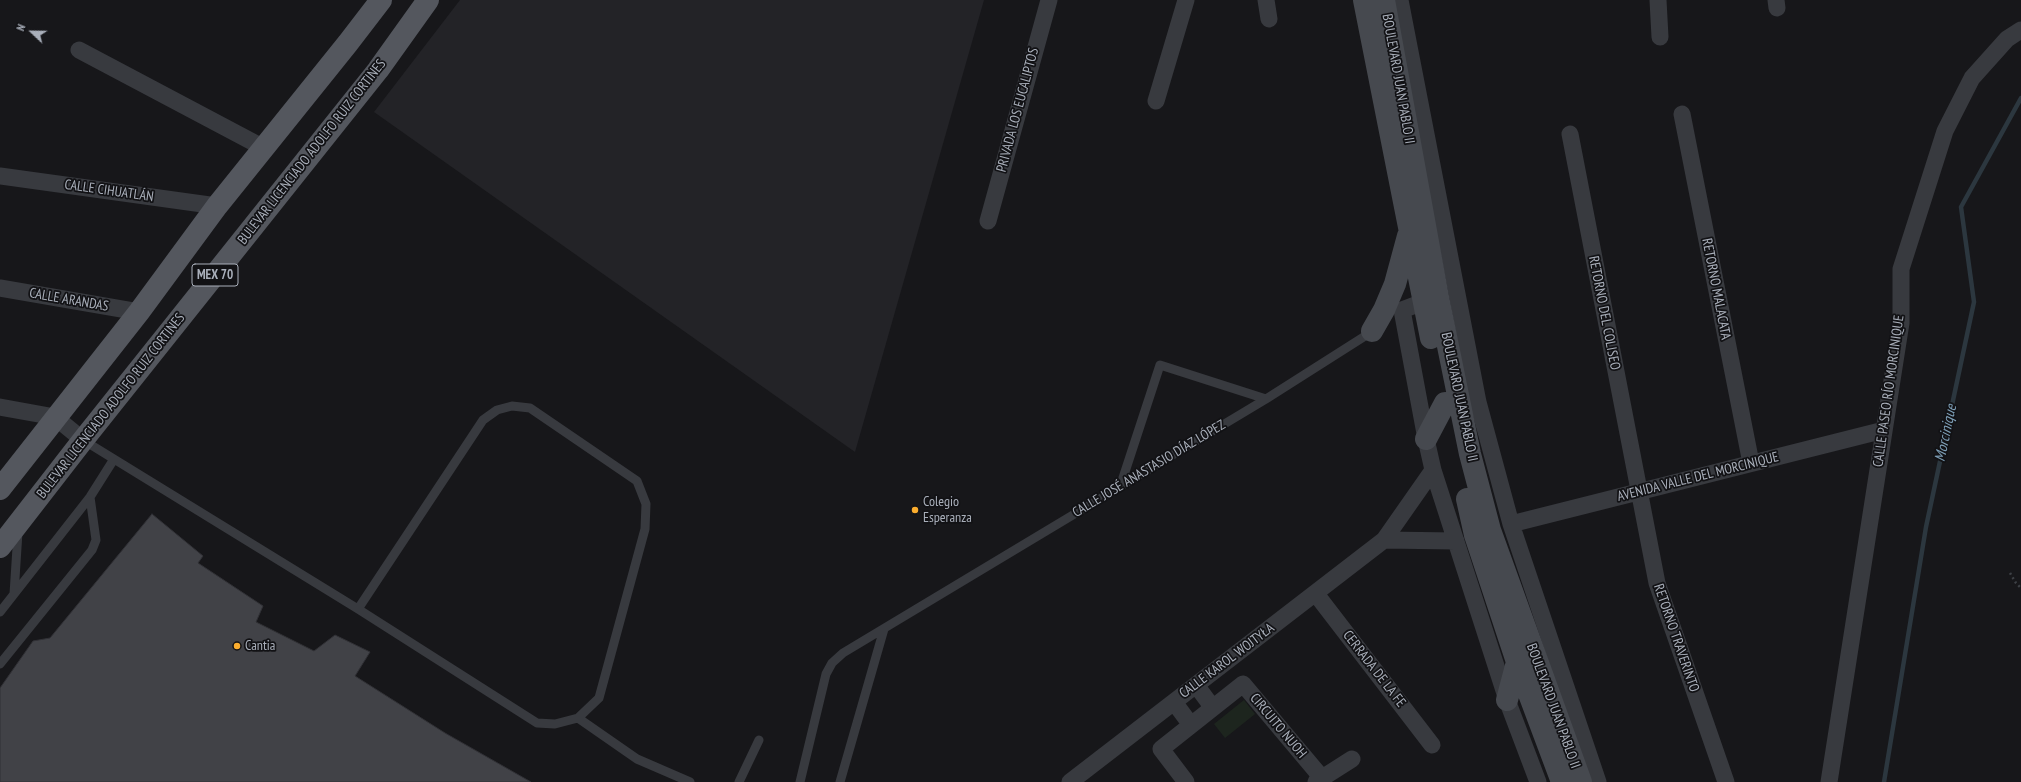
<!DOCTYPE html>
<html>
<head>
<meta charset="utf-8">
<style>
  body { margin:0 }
  #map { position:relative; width:2021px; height:782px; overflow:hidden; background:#17171a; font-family:"PT Sans Narrow",sans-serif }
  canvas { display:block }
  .north { position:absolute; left:12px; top:12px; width:40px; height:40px; -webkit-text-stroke:3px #121215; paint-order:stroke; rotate:292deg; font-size:11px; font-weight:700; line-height:16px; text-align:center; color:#a9afba }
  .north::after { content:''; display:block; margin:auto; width:14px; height:18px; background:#a9afba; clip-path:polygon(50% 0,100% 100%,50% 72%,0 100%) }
</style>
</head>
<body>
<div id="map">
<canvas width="2021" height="782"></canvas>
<div class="north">N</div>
</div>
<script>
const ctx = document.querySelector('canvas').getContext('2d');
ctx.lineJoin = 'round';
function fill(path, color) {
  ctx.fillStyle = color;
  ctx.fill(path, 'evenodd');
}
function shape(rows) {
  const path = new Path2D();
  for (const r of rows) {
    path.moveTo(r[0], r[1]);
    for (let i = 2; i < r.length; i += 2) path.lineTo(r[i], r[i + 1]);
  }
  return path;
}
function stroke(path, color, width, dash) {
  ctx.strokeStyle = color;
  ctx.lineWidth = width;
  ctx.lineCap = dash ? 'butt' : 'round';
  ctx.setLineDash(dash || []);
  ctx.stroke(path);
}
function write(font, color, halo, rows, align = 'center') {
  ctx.font = font + ' "PT Sans Narrow",sans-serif';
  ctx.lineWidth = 3.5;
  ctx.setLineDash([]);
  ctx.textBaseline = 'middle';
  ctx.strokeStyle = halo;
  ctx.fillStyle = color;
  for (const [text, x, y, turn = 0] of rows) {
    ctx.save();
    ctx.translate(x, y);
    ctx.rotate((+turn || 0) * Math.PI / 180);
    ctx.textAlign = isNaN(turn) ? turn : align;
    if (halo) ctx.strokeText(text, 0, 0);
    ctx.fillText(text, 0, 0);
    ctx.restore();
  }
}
const built = shape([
  [460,0,984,0,855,452,374,112]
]);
const green = shape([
  [1244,700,1255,714,1225,738,1214,724]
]);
const stream = shape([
  [1884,782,1926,527,1974,302,1961,207,2021,98]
]);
const building = shape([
  [152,514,203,556,198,563,263,606,256,622,314,651,335,635,370,652,355,676,445,733,531,782,0,782,0,688,33,641,50,638,152,514]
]);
const path = shape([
  [2010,573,2016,583,2021,588]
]);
const lane = shape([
  [83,440,358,609,537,723,555,724,578,718,599,698,645,529,646,504,637,481,530,408,512,406,497,410,483,420,358,609],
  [1120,487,1160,365,1266,399],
  [14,594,18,532],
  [0,612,90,497,114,459],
  [0,664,92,550,96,540,90,497],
  [578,718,637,759,690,782],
  [739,782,759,740],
  [800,782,826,674,832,663,843,653,1266,399,1373,331],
  [840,782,884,629]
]);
const street = shape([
  [1266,0,1269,19],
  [1400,0,1478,402,1511,524,1598,782],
  [1658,0,1660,37],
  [1776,0,1777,8],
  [79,50,264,148],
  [1156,101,1186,0],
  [1682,114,1751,463],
  [1570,134,1657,583,1726,782],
  [0,176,217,206],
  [988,221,1049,0],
  [0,288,139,312],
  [1434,298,1402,310,1426,439,1433,470,1507,700,1538,782],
  [0,407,55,417,83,440],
  [1511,524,1884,430],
  [1384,540,1456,541],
  [1316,594,1432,745],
  [1196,685,1213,708],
  [1174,702,1191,725],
  [1070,782,1384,540,1433,470],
  [1186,782,1161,749,1243,684,1322,778],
  [1316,782,1352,759],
  [1829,782,1901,323,1901,269,1945,131,1972,78,2007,39,2021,30]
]);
const secondary = shape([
  [1364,0,1431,338],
  [1384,0,1438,297,1470,454,1490,530,1581,782],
  [1372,331,1384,310,1395,284,1408,236],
  [1426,439,1445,403],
  [1467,499,1475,535,1517,662,1562,782],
  [1507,700,1517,662]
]);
const primary = shape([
  [0,489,139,312,217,206,348,43,381,0],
  [0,547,83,440,378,70,428,0]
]);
const markers = [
  [915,510,4,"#fbad2e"],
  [237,646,4,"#fbad2e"]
];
const shields = [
  [215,275,46]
];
const shieldNames = [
  ["MEX 70",215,275]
];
const streetNames = [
  ["BOULEVARD JUAN PABLO II",1398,79,80],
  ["PRIVADA LOS EUCALIPTOS",1018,110,-75],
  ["BULEVAR LICENCIADO ADOLFO RUIZ CORTINES",312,152,-52],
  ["CALLE CIHUATLÁN",109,191,8],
  ["RETORNO MALACATA",1716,289,79],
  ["CALLE ARANDAS",69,300,10],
  ["RETORNO DEL COLISEO",1604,313,79],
  ["CALLE PASEO RÍO MORCINIQUE",1889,391,-82],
  ["BOULEVARD JUAN PABLO II",1459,397,78],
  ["BULEVAR LICENCIADO ADOLFO RUIZ CORTINES",111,406,-52],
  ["CALLE JOSÉ ANASTASIO DÍAZ LÓPEZ",1149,469,-31],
  ["AVENIDA VALLE DEL MORCINIQUE",1698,477,-14],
  ["RETORNO TRAVERINTO",1676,638,71],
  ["CALLE KAROL WOJTYŁA",1227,661,-37],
  ["CERRADA DE LA FE",1374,669,52],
  ["BOULEVARD JUAN PABLO II",1553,706,70],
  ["CIRCUITO NUOH",1278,726,50]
];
const poiNames = [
  ["Colegio",923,502],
  ["Esperanza",923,518],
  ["Cantia",245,646]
];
const waterNames = [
  ["Morcinique",1946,433,-78]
];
fill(built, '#232327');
fill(green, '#1d251e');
stroke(stream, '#2c373f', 4.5);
fill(building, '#414247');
stroke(building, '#313136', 1);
stroke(path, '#3e4146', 2.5, [2, 3]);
stroke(lane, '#383a3f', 9);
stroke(street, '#383a3f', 17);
stroke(secondary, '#46494f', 22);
stroke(primary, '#54575e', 22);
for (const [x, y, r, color] of markers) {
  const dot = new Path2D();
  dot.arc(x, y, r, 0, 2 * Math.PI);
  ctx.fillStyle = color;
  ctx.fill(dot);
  stroke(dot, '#121215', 1.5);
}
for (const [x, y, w] of shields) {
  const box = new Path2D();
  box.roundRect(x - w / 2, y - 11, w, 22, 3);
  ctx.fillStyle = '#121215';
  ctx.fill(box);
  stroke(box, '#a9afba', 1);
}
write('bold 13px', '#a9afba', null, shieldNames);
write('14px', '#a9afba', '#121215', streetNames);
write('14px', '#a9afba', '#121215', poiNames, 'left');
write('italic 15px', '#7e9fb7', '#121215', waterNames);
</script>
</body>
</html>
